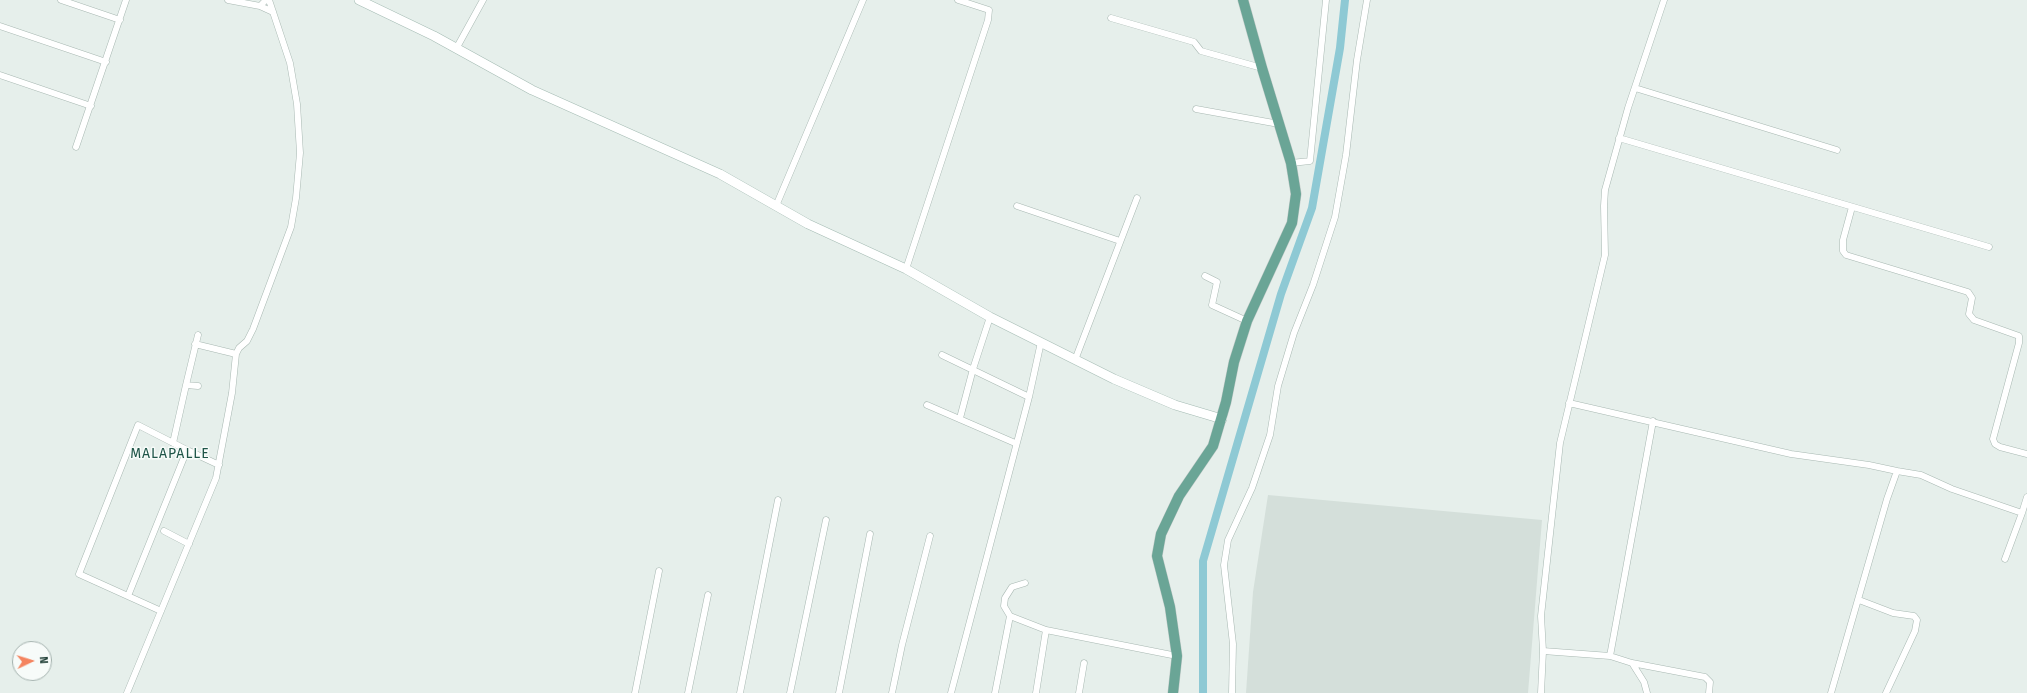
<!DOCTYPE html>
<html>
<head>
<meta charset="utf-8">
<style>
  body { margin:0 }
  #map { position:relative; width:2027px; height:693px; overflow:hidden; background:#e6efeb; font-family:"Fira Sans",sans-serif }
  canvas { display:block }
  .north { position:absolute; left:12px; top:641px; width:40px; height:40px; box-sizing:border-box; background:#f7fbf9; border:1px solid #a3b1ad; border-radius:50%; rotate:86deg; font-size:11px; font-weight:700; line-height:16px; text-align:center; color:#24423a }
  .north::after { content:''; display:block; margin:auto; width:14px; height:18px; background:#f4845f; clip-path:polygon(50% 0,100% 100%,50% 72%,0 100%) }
</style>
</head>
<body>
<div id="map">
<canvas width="2027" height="693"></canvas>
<div class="north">N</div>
</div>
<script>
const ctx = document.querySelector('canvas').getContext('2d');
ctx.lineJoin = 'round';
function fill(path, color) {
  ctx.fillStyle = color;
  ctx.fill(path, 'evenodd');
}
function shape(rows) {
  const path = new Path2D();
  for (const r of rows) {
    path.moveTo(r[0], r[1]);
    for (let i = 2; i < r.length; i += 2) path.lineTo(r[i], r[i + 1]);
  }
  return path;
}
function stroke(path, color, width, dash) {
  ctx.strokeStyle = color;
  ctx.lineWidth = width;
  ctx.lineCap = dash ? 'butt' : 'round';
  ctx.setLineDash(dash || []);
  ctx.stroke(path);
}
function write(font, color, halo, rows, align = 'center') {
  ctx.font = font + ' "Fira Sans",sans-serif';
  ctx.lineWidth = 3;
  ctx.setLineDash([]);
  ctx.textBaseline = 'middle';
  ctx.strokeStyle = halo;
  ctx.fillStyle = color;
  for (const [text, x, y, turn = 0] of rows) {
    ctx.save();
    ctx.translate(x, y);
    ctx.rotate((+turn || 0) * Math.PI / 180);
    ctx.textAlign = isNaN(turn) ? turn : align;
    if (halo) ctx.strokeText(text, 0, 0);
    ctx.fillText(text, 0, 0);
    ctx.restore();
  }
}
const built = shape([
  [1268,495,1542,520,1528,693,1246,693,1253,592]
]);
const canal = shape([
  [1203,693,1203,561,1281,294,1312,208,1340,48,1345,0]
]);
const minor = shape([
  [61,0,120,20],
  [228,0,260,6],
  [266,0,260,6,273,12],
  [1111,18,1194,42,1201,51,1262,68],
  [0,26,106,62],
  [456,49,483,0],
  [0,75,91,106],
  [1635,88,1837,150],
  [1196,109,1279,124],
  [1619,138,1989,247],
  [76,147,126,0],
  [1291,163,1310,161,1326,0],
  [776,206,863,0],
  [1017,206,1120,241],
  [1852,207,1843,240,1843,251,1846,255,1968,292,1972,298,1969,314,1974,320,2019,336,2019,343,1993,439,1995,444,2000,447,2027,454],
  [906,269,988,20,989,10,958,0],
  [1205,276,1217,282,1212,305,1247,321],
  [195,344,236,354],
  [942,355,1029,397],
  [1075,360,1137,198],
  [186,385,198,335],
  [1569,403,1791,454,1869,465,1897,471,1887,499,1831,693],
  [927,405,1015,443],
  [960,418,973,369,990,317],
  [173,443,186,385,198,386],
  [1897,471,1921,475,1952,489,2022,513,2027,497],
  [164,531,189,544],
  [2005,559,2022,513],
  [1025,583,1012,587,1005,598,1004,606,1010,616,1046,630,1177,656],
  [128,596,187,450,219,465],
  [1859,600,1893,613,1914,616,1917,620,1915,631,1886,693],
  [161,611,79,574,138,425,187,450],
  [1543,651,1610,656,1632,663,1705,677,1710,682,1709,693],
  [1610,656,1653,421],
  [1632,663,1644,682,1647,693],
  [127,693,216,478,232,393,236,354,239,348,247,341,253,329,291,227,296,198,300,153,297,104,290,63,269,0],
  [635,693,659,571],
  [688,693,708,595],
  [740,693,778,500],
  [790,693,826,520],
  [839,693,870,534],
  [892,693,902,645,930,536],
  [951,693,1029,397,1041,342],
  [995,693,1010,616],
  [1036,693,1046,630],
  [1079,693,1084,663],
  [1232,693,1233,644,1224,565,1228,540,1252,488,1270,435,1278,386,1294,333,1313,285,1335,217,1346,155,1357,60,1367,0],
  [1541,693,1543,651,1541,616,1560,443,1605,255,1604,206,1605,190,1628,108,1664,0]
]);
const secondary = shape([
  [359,0,434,36,532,90,720,174,808,224,906,269,990,317,1114,379,1175,405,1222,419]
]);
const primary = shape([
  [1173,693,1177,656,1170,607,1157,556,1161,534,1179,496,1213,446,1226,402,1234,362,1247,321,1292,223,1296,194,1291,163,1262,68,1243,0]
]);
const quarterNames = [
  ["MALAPALLE",170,454]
];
fill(built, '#d4dfda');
stroke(canal, '#8ec9d4', 8);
stroke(minor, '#a8b8b2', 7);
stroke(secondary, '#a4bbb3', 10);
stroke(primary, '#c2cac8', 11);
stroke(minor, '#fff', 6);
stroke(secondary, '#fff', 9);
stroke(primary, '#6aa596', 10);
ctx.letterSpacing = '1px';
write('14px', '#1f5548', '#f7fbf9', quarterNames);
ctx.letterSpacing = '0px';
</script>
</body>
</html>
